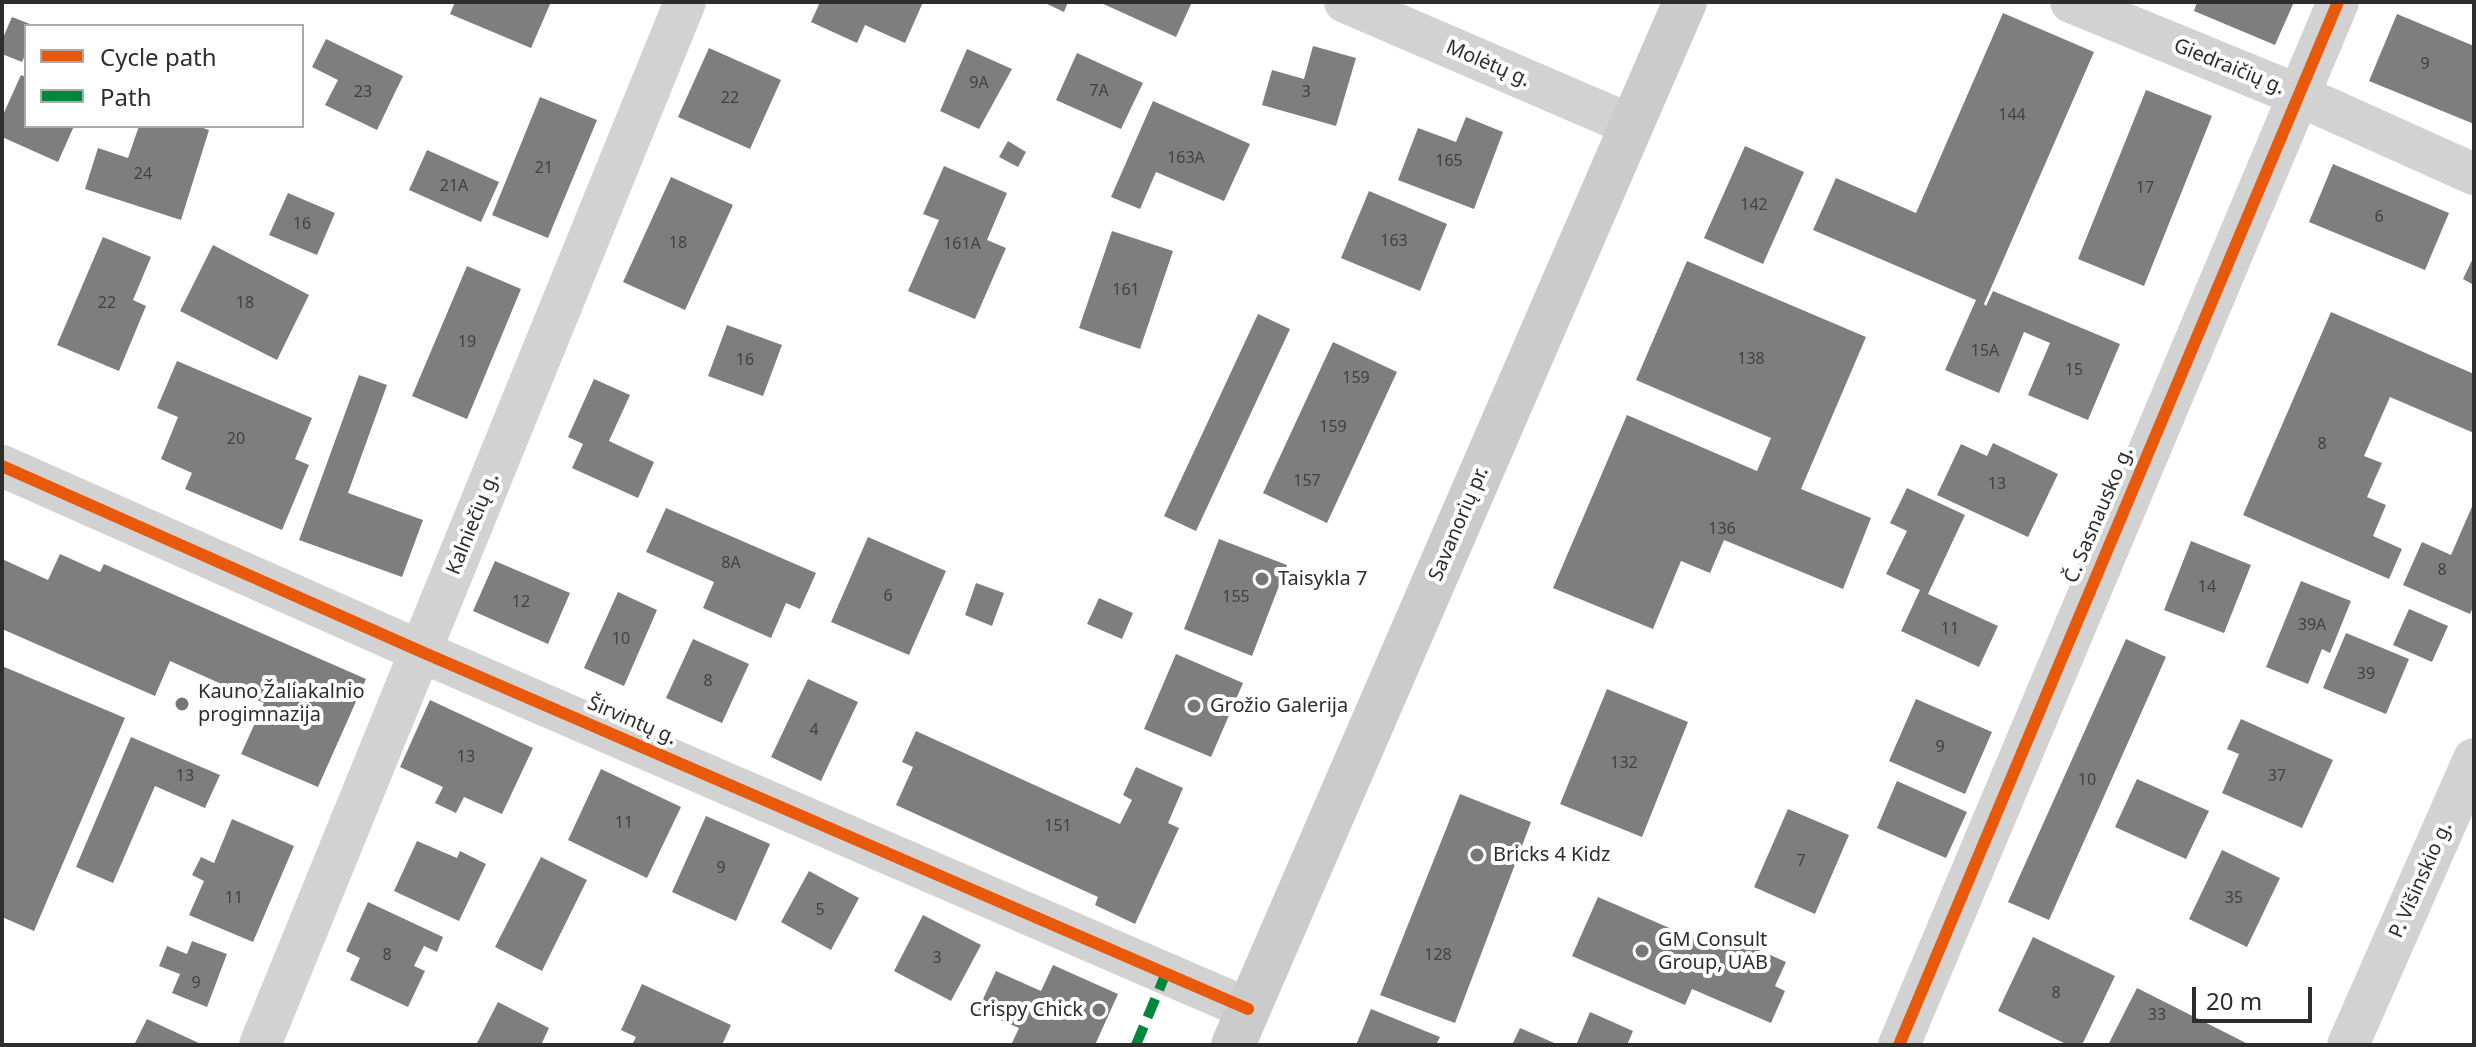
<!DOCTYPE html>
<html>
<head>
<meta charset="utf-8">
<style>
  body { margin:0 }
  #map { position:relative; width:2476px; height:1047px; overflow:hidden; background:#fff; font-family:"Noto Sans",sans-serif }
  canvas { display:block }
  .frame { position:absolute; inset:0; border:4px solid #2d2d2d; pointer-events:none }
  .legend { position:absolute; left:24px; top:24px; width:280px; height:104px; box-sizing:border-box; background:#fff; border:2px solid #ababab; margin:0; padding:10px 14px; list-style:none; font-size:24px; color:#2d2d2d }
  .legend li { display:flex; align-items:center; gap:16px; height:40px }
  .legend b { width:40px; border:2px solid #ababab }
  .scale { position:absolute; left:2192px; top:987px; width:120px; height:36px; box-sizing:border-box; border:4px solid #2d2d2d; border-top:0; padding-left:10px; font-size:24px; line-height:28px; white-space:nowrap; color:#2d2d2d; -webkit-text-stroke:6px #fff; paint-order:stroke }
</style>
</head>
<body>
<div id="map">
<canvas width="2476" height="1047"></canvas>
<div class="frame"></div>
<ul class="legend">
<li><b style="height:10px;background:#e8590c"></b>Cycle path</li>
<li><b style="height:10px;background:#00873e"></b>Path</li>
</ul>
<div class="scale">20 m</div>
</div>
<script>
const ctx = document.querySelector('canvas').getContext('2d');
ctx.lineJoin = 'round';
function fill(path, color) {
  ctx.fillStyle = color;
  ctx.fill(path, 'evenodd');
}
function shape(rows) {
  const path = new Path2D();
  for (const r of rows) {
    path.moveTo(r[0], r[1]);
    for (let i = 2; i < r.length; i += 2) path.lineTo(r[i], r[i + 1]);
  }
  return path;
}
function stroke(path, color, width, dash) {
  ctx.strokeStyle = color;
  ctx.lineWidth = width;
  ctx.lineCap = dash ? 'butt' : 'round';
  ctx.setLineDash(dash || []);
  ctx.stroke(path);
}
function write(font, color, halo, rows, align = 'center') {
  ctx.font = font + ' "Noto Sans",sans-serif';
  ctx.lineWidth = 8;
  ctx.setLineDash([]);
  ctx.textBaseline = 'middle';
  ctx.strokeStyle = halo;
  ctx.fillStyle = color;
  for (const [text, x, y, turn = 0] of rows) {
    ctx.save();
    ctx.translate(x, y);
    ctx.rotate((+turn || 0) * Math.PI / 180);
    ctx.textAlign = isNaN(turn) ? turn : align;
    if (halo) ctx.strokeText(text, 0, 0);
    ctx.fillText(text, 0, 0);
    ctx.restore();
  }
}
const building = shape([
  [455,2,551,2,531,48,450,14],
  [820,2,923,2,905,43,865,25,857,43,811,22],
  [1043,2,1068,2,1064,12],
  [1099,2,1192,2,1176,37],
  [2197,2,2294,2,2275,45,2194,11],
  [2003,13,2094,52,1984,304,1986,306,1993,291,2120,344,2088,420,2028,395,2050,343,2024,332,1999,393,1945,370,1976,300,1813,230,1836,178,1916,213],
  [2397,14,2474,46,2474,124,2369,81],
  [12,17,35,26,26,26,26,53,22,62,2,54,2,40],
  [326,39,403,76,377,130,325,105,338,80,312,67],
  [1313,46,1356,58,1336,126,1262,105,1272,70,1304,79],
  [709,48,781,80,750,149,678,117],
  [967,49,1012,69,979,129,940,111],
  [1077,53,1143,83,1121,129,1056,100],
  [21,75,26,77,26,126,74,126,58,162,2,137,2,117],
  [2146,90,2212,116,2144,286,2078,259],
  [540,97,597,120,548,238,492,215],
  [1153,101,1250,144,1224,201,1156,172,1140,209,1111,197],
  [1466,117,1503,132,1474,209,1398,180,1418,128,1456,142],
  [139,126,197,126,209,130,181,220,85,189,98,148,128,158],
  [1008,141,1026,152,1018,167,999,157],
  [1745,146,1804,172,1763,264,1704,238],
  [427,150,499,182,481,222,409,190],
  [2333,164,2449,213,2425,270,2309,222],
  [944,166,1007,193,987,240,1006,248,975,319,908,291,939,220,923,214],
  [671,177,733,205,685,310,623,282],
  [1369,191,1447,224,1420,291,1341,258],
  [288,193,335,213,317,255,269,235],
  [1112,231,1173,251,1140,349,1079,328],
  [103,237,151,257,133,300,146,306,119,371,57,345],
  [213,245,309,295,277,360,180,311],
  [2474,256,2474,285,2463,279],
  [1687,261,1866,337,1801,489,1871,518,1843,589,1724,540,1710,573,1681,561,1653,629,1553,588,1627,415,1757,471,1771,438,1636,380],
  [467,266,521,289,467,419,412,396],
  [2331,312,2474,374,2474,433,2390,397,2364,456,2382,463,2367,497,2386,505,2373,536,2402,549,2389,579,2243,515],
  [1258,314,1290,329,1196,531,1164,516],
  [727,325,782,345,763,396,708,376],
  [1333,342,1397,372,1327,523,1263,493],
  [177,361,312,418,295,459,309,465,282,530,185,489,192,473,161,459,178,417,157,408],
  [359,375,387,385,348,493,423,520,402,577,299,540],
  [594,379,630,395,609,441,654,462,638,498,572,468,583,444,568,437],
  [1993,443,2058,474,2028,537,1937,495,1961,444,1987,456],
  [1907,488,1965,515,1928,594,1998,626,1979,667,1901,631,1920,590,1886,574,1907,531,1890,523],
  [2474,502,2474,605,2470,614,2403,585,2422,542,2451,555],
  [666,508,816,573,800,609,786,603,771,638,703,608,714,582,646,552],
  [868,537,946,571,909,655,831,622],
  [1219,539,1287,565,1252,656,1184,629],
  [2191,541,2251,565,2224,633,2164,610],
  [60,554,100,572,104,564,366,679,318,787,241,754,264,703,170,661,155,696,2,629,2,559,48,580],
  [495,561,570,593,548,644,473,611],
  [2301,581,2351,601,2330,653,2322,649,2308,684,2266,667],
  [976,583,1004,593,992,626,965,615],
  [618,592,657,610,624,686,584,668],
  [1099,598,1133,613,1122,639,1087,624],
  [2409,609,2448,626,2432,662,2393,645],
  [2346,633,2409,659,2386,714,2323,688],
  [693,639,749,664,722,723,666,698],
  [2126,639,2166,657,2049,920,2008,902],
  [1176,654,1243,683,1211,757,1144,729],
  [2,666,125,718,34,931,2,917],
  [808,679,858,702,821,781,771,757],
  [1607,689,1688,722,1642,837,1560,804],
  [1916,699,1992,732,1965,794,1889,761],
  [430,700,533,748,502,814,464,797,456,813,435,803,443,787,400,767],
  [2241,719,2333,760,2302,828,2222,793,2239,754,2227,749],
  [916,731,1120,824,1132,800,1123,795,1136,767,1183,788,1168,823,1179,828,1135,924,1095,905,1098,897,896,805,913,767,902,762],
  [131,737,220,775,205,808,155,786,113,883,76,867],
  [601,769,681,807,647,878,568,840],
  [2137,779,2209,811,2186,859,2115,827],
  [1897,781,1967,812,1946,858,1877,828],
  [1460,794,1531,822,1455,1023,1380,995],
  [1788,809,1849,835,1815,914,1754,887],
  [706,816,770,844,736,921,672,892],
  [232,819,294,846,253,942,189,915,204,881,192,875,201,857,214,863],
  [417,841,457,858,460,851,486,864,459,921,394,891],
  [2222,850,2280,878,2247,947,2189,919],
  [541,857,587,880,542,971,495,947],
  [809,871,859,898,831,950,781,922],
  [1598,897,1711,946,1718,932,1786,962,1775,986,1785,991,1771,1023,1692,989,1685,1005,1572,956],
  [368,902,443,937,437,952,424,946,414,966,425,971,408,1007,350,980,360,958,346,951],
  [923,915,981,945,951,1001,894,971],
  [2033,937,2115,976,2082,1045,2068,1045,1998,1011],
  [192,941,227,954,207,1007,172,993,180,974,159,966,167,946,187,954],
  [1053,965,1118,994,1095,1045,1011,1045,1019,1028,978,1010,996,971,1041,991],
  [642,984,731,1025,722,1045,632,1045,636,1037,621,1030],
  [2137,988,2250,1045,2109,1043],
  [498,1002,549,1028,541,1045,476,1045],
  [1371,1009,1440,1037,1436,1045,1356,1045],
  [1590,1012,1633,1031,1627,1045,1576,1045],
  [147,1019,203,1045,134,1045],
  [1520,1028,1559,1045,1512,1045]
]);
const street = shape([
  [1345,2,1631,125],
  [2071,2,2298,95,2474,174],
  [2,466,422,652,1248,1009],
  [260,1045,685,2],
  [1899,1045,2338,2],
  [2348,1045,2474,759]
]);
const secondary = shape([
  [1233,1045,1685,2]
]);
const quiet = shape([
  [1136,1045,1166,973]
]);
const cycleway = shape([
  [2,466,422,652,1248,1009],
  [1899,1045,2338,2]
]);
const markers = [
  [1262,579,8,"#767676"],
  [182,704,8,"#767676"],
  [1194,706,8,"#767676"],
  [1477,855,8,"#767676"],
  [1642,951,8,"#767676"],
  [1099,1010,8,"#767676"]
];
const numberNames = [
  ["9",2425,64],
  ["9A",979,83],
  ["7A",1099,91],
  ["23",363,92],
  ["3",1306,92],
  ["22",730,98],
  ["144",2012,115],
  ["163A",1186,158],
  ["165",1449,161],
  ["21",544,168],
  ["24",143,174],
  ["21A",454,186],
  ["17",2145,188],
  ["142",1754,205],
  ["6",2379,217],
  ["16",302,224],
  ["163",1394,241],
  ["18",678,243],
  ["161A",962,244],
  ["161",1126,290],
  ["22",107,303],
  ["18",245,303],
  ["19",467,342],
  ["15A",1985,351],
  ["138",1751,359],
  ["16",745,360],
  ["15",2074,370],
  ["159",1356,378],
  ["159",1333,427],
  ["20",236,439],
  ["8",2322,444],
  ["157",1307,481],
  ["13",1997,484],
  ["136",1722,529],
  ["8A",731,563],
  ["8",2442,570],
  ["14",2207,587],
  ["6",888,596],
  ["155",1236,597],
  ["12",521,602],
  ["39A",2312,625],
  ["11",1950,629],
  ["10",621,639],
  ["39",2366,674],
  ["8",708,681],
  ["4",814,730],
  ["9",1940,747],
  ["13",466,757],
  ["132",1624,763],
  ["13",185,776],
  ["37",2277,776],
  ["10",2087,780],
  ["11",624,823],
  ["151",1058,826],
  ["7",1801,861],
  ["9",721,868],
  ["11",234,898],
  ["35",2234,898],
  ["5",820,910],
  ["8",387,955],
  ["128",1438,955],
  ["3",937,958],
  ["9",196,983],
  ["8",2056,993],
  ["33",2157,1015]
];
const streetNames = [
  ["Molėtų g.",1488,64,23],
  ["Giedraičių g.",2229,67,22],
  ["Č. Sasnausko g.",2099,515,-67],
  ["Kalniečių g.",473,524,-68],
  ["Savanorių pr.",1459,524,-67],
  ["Širvintų g.",632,721,23],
  ["P. Višinskio g.",2421,880,-66]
];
const poiNames = [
  ["Taisykla 7",1278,579],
  ["Kauno Žaliakalnio",198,692],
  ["progimnazija",198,715],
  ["Grožio Galerija",1210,706],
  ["Bricks 4 Kidz",1493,855],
  ["GM Consult",1658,940],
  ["Group, UAB",1658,963],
  ["Crispy Chick",1083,1010,"right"]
];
fill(building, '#7e7e7e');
stroke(street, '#d2d2d2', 42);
stroke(secondary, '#cbcbcb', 44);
stroke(quiet, '#00873e', 10, [20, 10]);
stroke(cycleway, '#e8590c', 12);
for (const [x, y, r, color] of markers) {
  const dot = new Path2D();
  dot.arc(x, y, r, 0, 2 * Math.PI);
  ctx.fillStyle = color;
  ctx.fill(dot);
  stroke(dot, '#fff', 3);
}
write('16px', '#414141', null, numberNames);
write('20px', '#2d2d2d', '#fff', streetNames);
write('20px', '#2d2d2d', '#fff', poiNames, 'left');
</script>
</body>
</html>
